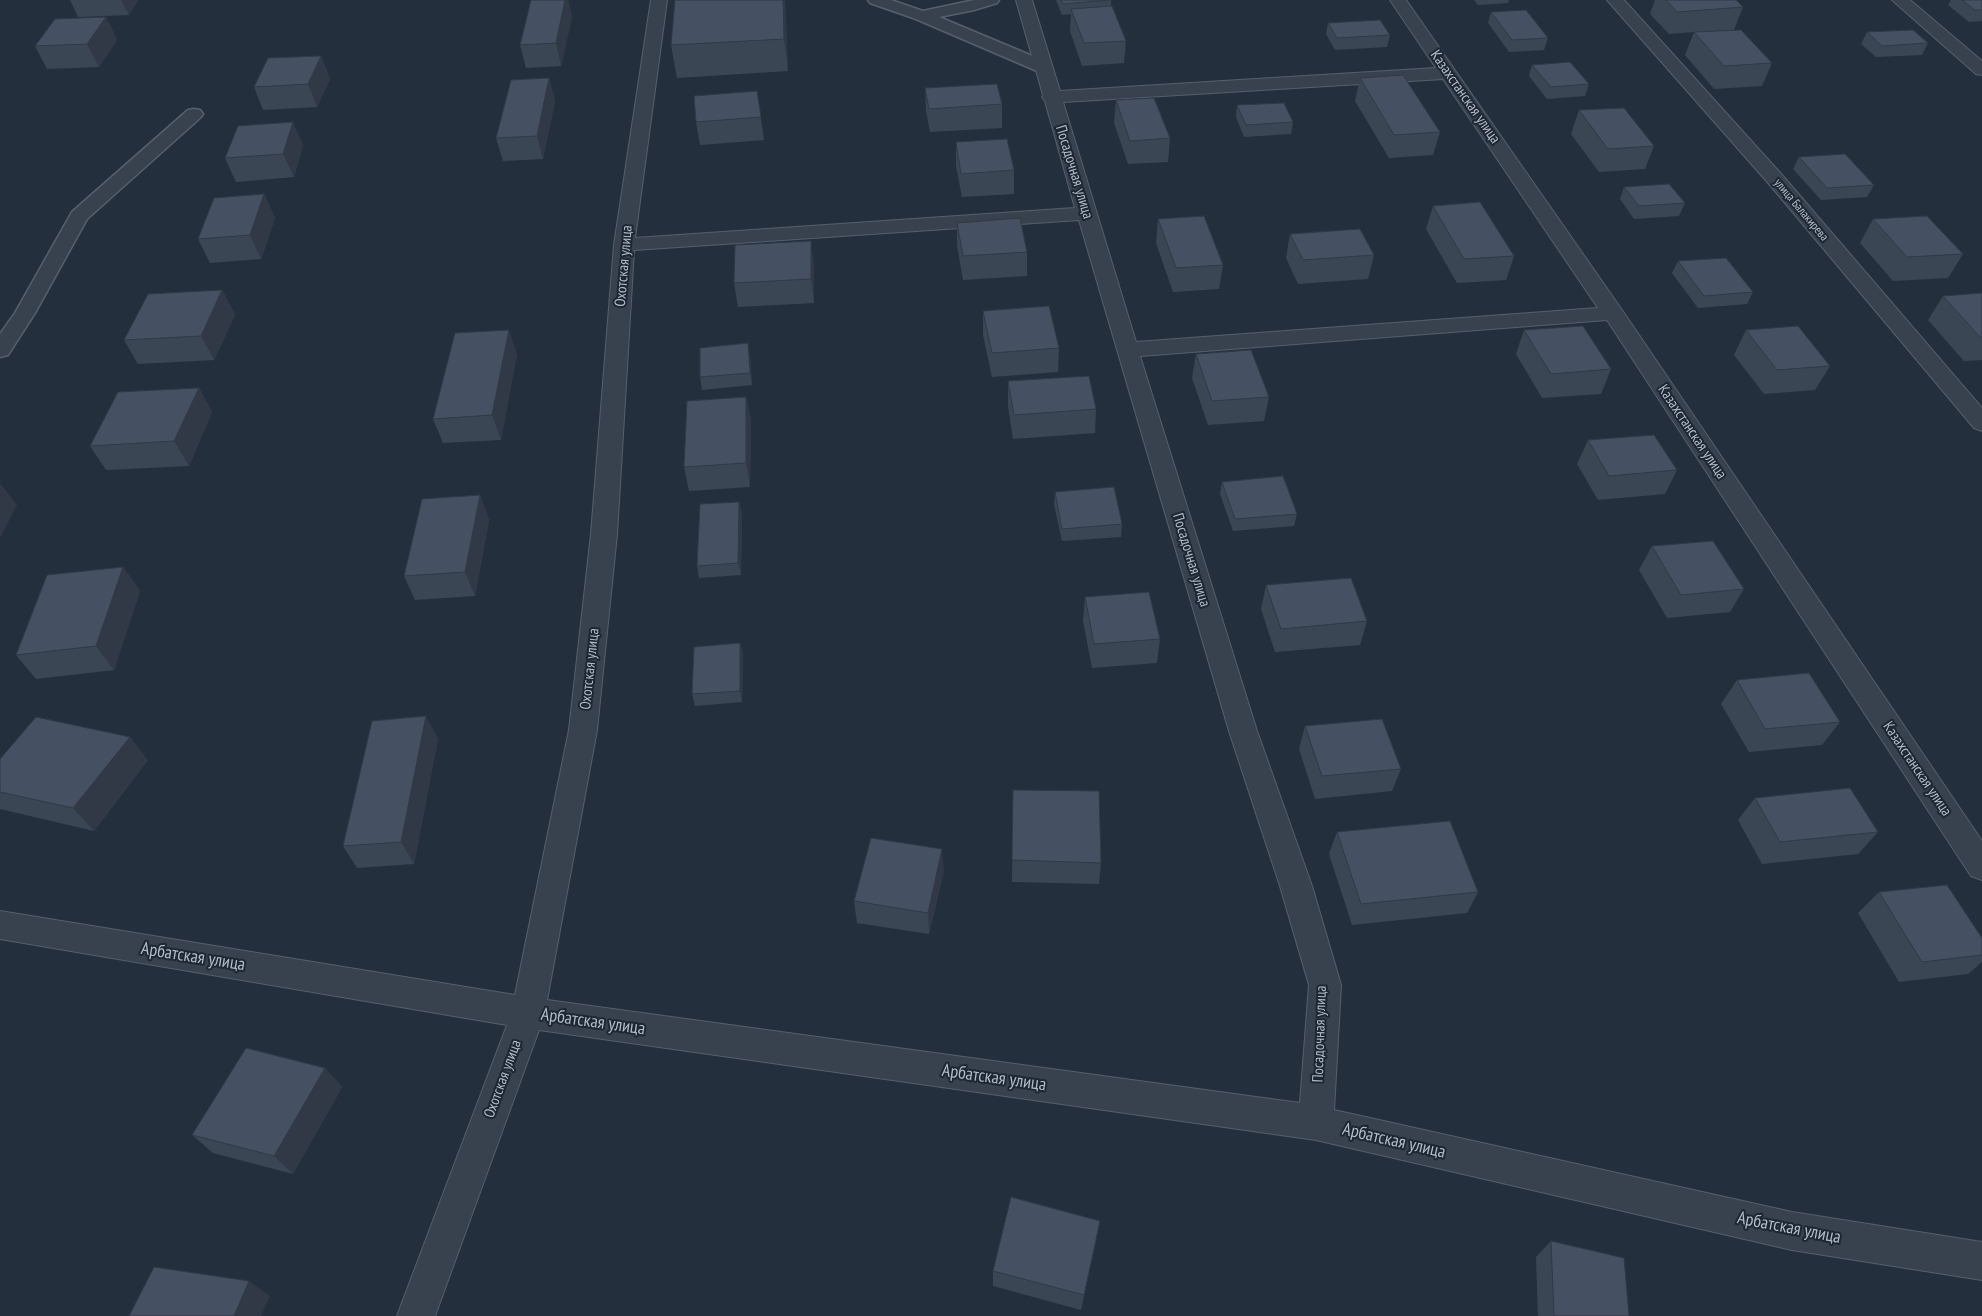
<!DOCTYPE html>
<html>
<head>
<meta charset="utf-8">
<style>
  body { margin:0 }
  canvas { display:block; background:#242f3e }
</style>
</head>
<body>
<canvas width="1982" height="1316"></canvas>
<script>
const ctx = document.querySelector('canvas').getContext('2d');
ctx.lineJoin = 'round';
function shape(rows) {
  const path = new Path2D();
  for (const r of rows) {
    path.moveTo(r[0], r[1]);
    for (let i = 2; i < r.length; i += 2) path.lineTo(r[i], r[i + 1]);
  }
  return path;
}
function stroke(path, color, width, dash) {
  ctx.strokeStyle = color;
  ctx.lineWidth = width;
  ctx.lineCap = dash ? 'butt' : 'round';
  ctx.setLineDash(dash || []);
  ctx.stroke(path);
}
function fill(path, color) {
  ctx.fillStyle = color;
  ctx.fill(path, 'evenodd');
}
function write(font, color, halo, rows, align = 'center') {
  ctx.font = font + ' "PT Sans Narrow",sans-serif';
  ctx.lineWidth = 4;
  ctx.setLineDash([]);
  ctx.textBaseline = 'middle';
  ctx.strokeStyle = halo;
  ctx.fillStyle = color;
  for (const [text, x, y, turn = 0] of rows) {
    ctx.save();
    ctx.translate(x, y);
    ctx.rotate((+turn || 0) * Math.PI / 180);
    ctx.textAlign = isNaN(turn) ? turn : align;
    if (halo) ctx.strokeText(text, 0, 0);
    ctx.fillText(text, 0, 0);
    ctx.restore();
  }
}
const lane = shape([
  [868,0,891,0,923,11,974,0,999,0,997,3,974,10,939,17,1049,63,1051,67,1049,71,1043,72,1037,71,916,19,870,3,868,0],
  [194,109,200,110,203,114,200,118,87,219,35,313,8,355,0,357,0,334,15,313,72,212,188,110,194,109]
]);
const street = shape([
  [651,0,667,0,635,238,1075,208,1045,101,1042,97,1043,95,1016,0,1032,0,1060,91,1436,68,1390,0,1406,0,1624,313,1982,841,1982,880,1971,876,1607,320,1140,356,1257,731,1312,886,1341,985,1334,1110,1792,1212,1982,1242,1982,1280,1792,1250,1316,1140,539,1030,435,1316,397,1316,507,1025,0,939,0,911,515,995,569,730,591,534,614,245,651,0],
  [1443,79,1598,308,1136,342,1063,102,1443,79],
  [1079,220,1229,731,1280,886,1309,985,1300,1103,547,1000,597,730,617,534,634,250,1079,220],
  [1607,0,1624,0,1783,176,1982,408,1982,431,1974,428,1769,184,1607,0],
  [1892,0,1910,0,1982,61,1982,75,1976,74,1892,0]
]);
const wall = shape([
  [70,0,138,0,129,15,78,17],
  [531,0,568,0,572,17,561,66,526,68,520,45],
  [785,0,788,71,677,78,671,45],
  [1056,0,1111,0,1111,6,1126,41,1124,63,1082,66,1070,31,1071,14,1062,15],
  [1474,0,1509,0,1508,3,1478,5],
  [1655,0,1736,0,1743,7,1734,30,1698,32,1772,63,1762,86,1714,89,1685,55,1694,32,1669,34,1650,14],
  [1951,0,1982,0,1982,21,1969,22,1948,5],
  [1491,12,1548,38,1544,50,1509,52,1488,23],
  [106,17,117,40,99,67,47,69,35,46],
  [1328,23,1390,35,1387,47,1335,50,1326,34],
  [1867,32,1928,43,1922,55,1876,57,1861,44],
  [321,56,330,79,317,107,263,110,254,87],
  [1532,65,1589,84,1585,96,1547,99,1529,76],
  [549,78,555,101,543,159,503,161,496,138],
  [1360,78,1440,132,1433,155,1389,158,1355,101],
  [925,88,1002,104,1002,128,930,132,926,111],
  [757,91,764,140,700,145,696,122],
  [1116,100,1170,138,1168,162,1128,164,1114,123],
  [1237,105,1293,122,1291,134,1244,137,1236,117],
  [1579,110,1654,146,1645,169,1599,172,1571,134],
  [956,142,1014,170,1014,194,962,197,956,166],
  [303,145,294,177,236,182,225,158],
  [1799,157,1874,185,1867,197,1821,200,1793,169],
  [1624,187,1685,203,1679,216,1634,219,1620,199],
  [264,194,275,218,261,259,210,263,198,239],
  [1433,206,1514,256,1506,280,1457,283,1426,229],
  [1158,219,1223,265,1219,289,1173,292,1156,243],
  [1873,219,1963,254,1948,278,1893,281,1860,243],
  [957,223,1027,252,1027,276,963,280,957,246],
  [1290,234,1374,255,1368,279,1298,284,1286,258],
  [1678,261,1753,292,1747,304,1698,308,1672,273],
  [814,265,814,303,738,307,734,283],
  [222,290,235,315,214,360,138,364,124,340],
  [1982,293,1982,360,1964,361,1928,320,1943,296],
  [983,311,1059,348,1058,372,992,377,983,335],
  [1524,330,1611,369,1601,394,1542,398,1516,354],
  [1746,330,1830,366,1815,390,1764,394,1734,355],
  [748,343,750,356,752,385,702,390,700,377],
  [517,354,501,440,443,443,433,419],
  [1196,354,1269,397,1264,421,1208,425,1192,378],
  [1008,381,1096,409,1095,433,1013,439,1008,406],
  [199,388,212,412,189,466,106,470,90,446],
  [746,397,751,421,750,487,689,491,684,467],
  [1588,440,1677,470,1665,494,1598,500,1577,464],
  [1222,482,1297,514,1294,526,1233,531,1220,494],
  [1055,492,1122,524,1121,537,1062,541,1054,504],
  [480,495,489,520,475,596,415,600,404,576],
  [739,502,742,514,741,575,699,578,697,566],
  [1652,546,1744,589,1730,612,1667,618,1639,570],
  [123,567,140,591,114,670,36,679,16,655],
  [1266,585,1367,621,1360,645,1275,652,1261,609],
  [1085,597,1160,639,1157,663,1092,668,1083,621],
  [740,643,743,655,742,702,695,706,692,694],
  [1737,680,1840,722,1822,745,1749,752,1721,704],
  [1305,726,1401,769,1392,791,1315,799,1299,749],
  [438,739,414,864,357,868,343,846],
  [0,759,148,760,94,831,0,809],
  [1013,790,1101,863,1099,884,1012,882],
  [1755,798,1878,832,1858,854,1762,864,1738,820],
  [1337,832,1478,892,1467,913,1352,925,1329,854],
  [944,871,929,934,857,923,854,901],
  [1879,892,1982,938,1982,962,1968,974,1899,982,1858,913],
  [325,1068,342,1087,293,1174,213,1153,192,1135],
  [1097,1237,1081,1310,993,1286,993,1271],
  [1551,1241,1629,1316,1538,1316,1536,1257]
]);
const shadedWall = shape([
  [121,0,138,0,129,15],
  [565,0,568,0,572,17,561,66,556,43],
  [783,0,785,0,788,71,784,39],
  [106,17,117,40,99,67,87,44],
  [321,56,330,79,317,107,308,84],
  [549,78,555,101,543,159,537,136],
  [293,122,303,145,294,177,283,154],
  [264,194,275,218,261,259,250,235],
  [811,241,814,265,814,303,811,279],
  [222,290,235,315,214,360,201,336],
  [509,330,517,354,501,440,492,415],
  [748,343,750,356,752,385,750,373],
  [199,388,212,412,189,466,174,441],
  [746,397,751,421,750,487,746,463],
  [0,483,17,505,0,538],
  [480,495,489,520,475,596,465,572],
  [739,502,742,514,741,575,738,563],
  [123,567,140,591,114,670,96,646],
  [740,643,743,655,742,702,740,691],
  [426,716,438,739,414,864,401,842],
  [130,737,148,760,94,831,73,808],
  [942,849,944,871,929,934,928,913],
  [325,1068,342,1087,293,1174,274,1156],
  [1100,1221,1097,1237,1081,1310,1084,1295],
  [249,1281,270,1296,261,1316,234,1316]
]);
const building = shape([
  [531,0,565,0,556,43,520,45,531,0],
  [675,0,783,0,784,39,671,45,675,0],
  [1061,0,1110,0,1063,4,1061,0],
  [1666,0,1736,0,1743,7,1677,12,1666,0],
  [1962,0,1982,0,1982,10,1975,10,1962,0],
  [1112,6,1126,41,1084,43,1071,9,1112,6],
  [1526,10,1548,38,1512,40,1491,12,1526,10],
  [106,17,87,44,35,46,55,19,106,17],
  [1380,20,1390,35,1337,38,1328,23,1380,20],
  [1741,30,1772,63,1724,66,1694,32,1741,30],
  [1913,30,1928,43,1882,46,1867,32,1913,30],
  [321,56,308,84,254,87,268,58,321,56],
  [1570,62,1589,84,1551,87,1532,65,1570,62],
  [1403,75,1440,132,1394,135,1360,78,1403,75],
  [549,78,537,136,496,138,511,80,549,78],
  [997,84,1002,104,929,109,925,88,997,84],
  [757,91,761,117,696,122,694,96,757,91],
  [1154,98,1170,138,1130,141,1116,100,1154,98],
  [1284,103,1293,122,1246,125,1237,105,1284,103],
  [1624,108,1654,146,1608,149,1579,110,1624,108],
  [293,122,283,154,225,158,238,126,293,122],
  [1007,139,1014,170,961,174,956,142,1007,139],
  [1845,154,1874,185,1827,188,1799,157,1845,154],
  [1669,184,1685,203,1639,206,1624,187,1669,184],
  [264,194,250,235,198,239,214,198,264,194],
  [1480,202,1514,256,1464,259,1433,206,1480,202],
  [1204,216,1223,265,1176,268,1158,219,1204,216],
  [1927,216,1963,254,1907,257,1873,219,1927,216],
  [1020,218,1027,252,963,256,957,223,1020,218],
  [1360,229,1374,255,1303,260,1290,234,1360,229],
  [811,241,811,279,734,283,735,245,811,241],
  [1726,258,1753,292,1704,296,1678,261,1726,258],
  [222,290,201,336,124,340,148,294,222,290],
  [1982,293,1982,337,1980,337,1943,296,1982,293],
  [1049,306,1059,348,992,353,983,311,1049,306],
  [1583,326,1611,369,1551,374,1524,330,1583,326],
  [1798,326,1830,366,1777,370,1746,330,1798,326],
  [509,330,492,415,433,419,455,333,509,330],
  [748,343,750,373,700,377,700,348,748,343],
  [1251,350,1269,397,1212,401,1196,354,1251,350],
  [1089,376,1096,409,1014,415,1008,381,1089,376],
  [199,388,174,441,90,446,118,392,199,388],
  [746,397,746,463,684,467,687,401,746,397],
  [1654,435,1677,470,1609,476,1588,440,1654,435],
  [1283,476,1297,514,1235,519,1222,482,1283,476],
  [1114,487,1122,524,1062,529,1055,492,1114,487],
  [480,495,465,572,404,576,422,499,480,495],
  [739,502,738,563,697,566,700,504,739,502],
  [1713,541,1744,589,1681,595,1652,546,1713,541],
  [123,567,96,646,16,655,47,575,123,567],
  [1351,578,1367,621,1281,629,1266,585,1351,578],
  [1149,592,1160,639,1094,644,1085,597,1149,592],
  [740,643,740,691,692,694,694,647,740,643],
  [1809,673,1840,722,1765,729,1737,680,1809,673],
  [426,716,401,842,343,846,372,721,426,716],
  [36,717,130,737,73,808,0,792,0,759,36,717],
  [1382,719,1401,769,1322,776,1305,726,1382,719],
  [1850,788,1878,832,1780,842,1755,798,1850,788],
  [1013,790,1099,791,1101,863,1012,860,1013,790],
  [1450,821,1478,892,1361,904,1337,832,1450,821],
  [871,838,942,849,928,913,854,901,871,838],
  [1947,885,1982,938,1982,955,1922,962,1879,892,1947,885],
  [246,1048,325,1068,274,1156,192,1135,246,1048],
  [1011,1197,1100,1221,1084,1295,993,1271,1011,1197],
  [1551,1241,1624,1258,1629,1316,1554,1316,1551,1241],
  [154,1267,249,1281,234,1316,129,1316,154,1267]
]);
const farStreetnames = [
  ["улица Балакирева",1801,210,50]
];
const streetNames = [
  ["Казахстанская улица",1465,97,55],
  ["Посадочная улица",1074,172,73],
  ["Охотская улица",624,266,-85],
  ["Казахстанская улица",1692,432,56],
  ["Посадочная улица",1191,560,73],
  ["Охотская улица",590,669,-84],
  ["Казахстанская улица",1917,769,56],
  ["Посадочная улица",1320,1034,-88],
  ["Охотская улица",503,1079,-70]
];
const nearStreetnames = [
  ["Арбатская улица",193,957,9],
  ["Арбатская улица",593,1022,8],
  ["Арбатская улица",994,1078,8],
  ["Арбатская улица",1394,1141,13],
  ["Арбатская улица",1789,1228,11]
];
stroke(lane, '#565f6c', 3);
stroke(street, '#565f6c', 2);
fill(lane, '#38414e');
fill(street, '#38414e');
fill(wall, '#3b4654');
fill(shadedWall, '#303945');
fill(building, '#455162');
stroke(building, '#303945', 1);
write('12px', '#b4bcc9', '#1d2633', farStreetnames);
write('15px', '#b4bcc9', '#1d2633', streetNames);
write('18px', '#b4bcc9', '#1d2633', nearStreetnames);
</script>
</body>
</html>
